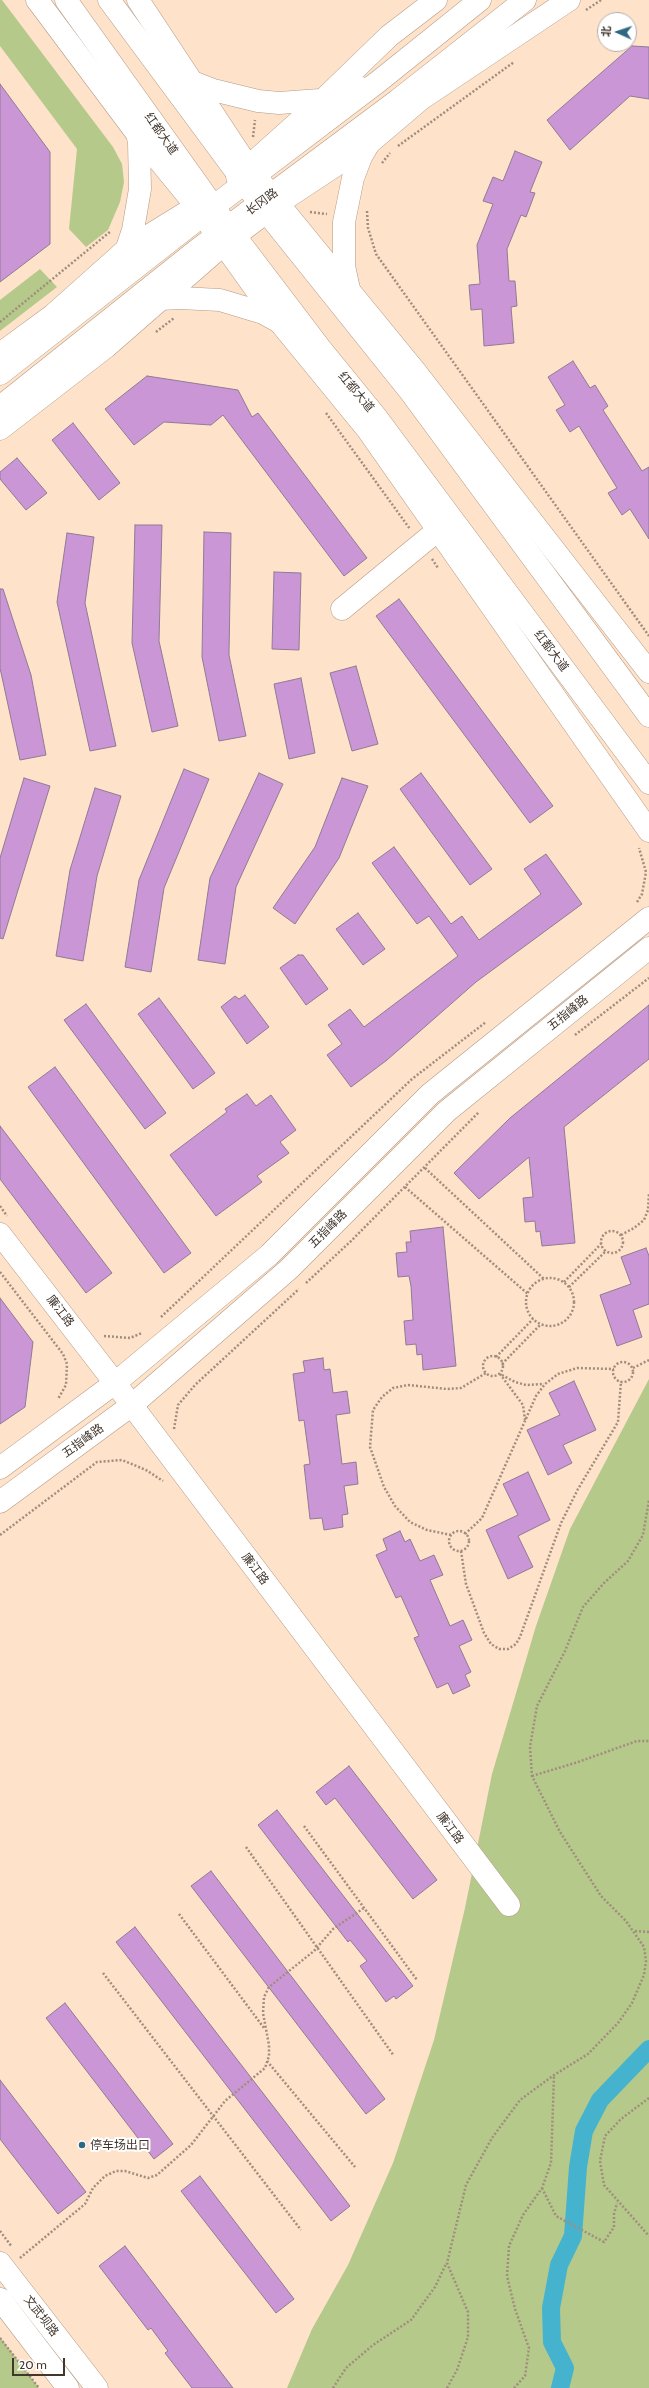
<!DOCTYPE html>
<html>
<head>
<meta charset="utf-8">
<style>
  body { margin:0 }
  #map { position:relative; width:649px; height:2388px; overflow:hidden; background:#fee2ca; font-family:Cabin,"Noto Sans SC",sans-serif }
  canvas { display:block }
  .north { position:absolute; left:597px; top:12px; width:40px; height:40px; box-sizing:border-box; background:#fff; border:1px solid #b3afab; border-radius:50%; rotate:273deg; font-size:11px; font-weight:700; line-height:16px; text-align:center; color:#42372e }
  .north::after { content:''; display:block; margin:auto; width:14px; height:18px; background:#2f6882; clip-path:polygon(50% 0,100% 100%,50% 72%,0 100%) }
  .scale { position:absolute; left:12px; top:2358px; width:53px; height:18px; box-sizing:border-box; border:2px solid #42372e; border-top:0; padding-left:5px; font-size:12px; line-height:14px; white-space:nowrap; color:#42372e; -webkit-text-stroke:3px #fff; paint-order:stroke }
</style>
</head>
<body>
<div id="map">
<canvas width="649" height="2388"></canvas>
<div class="north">北</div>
<div class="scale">20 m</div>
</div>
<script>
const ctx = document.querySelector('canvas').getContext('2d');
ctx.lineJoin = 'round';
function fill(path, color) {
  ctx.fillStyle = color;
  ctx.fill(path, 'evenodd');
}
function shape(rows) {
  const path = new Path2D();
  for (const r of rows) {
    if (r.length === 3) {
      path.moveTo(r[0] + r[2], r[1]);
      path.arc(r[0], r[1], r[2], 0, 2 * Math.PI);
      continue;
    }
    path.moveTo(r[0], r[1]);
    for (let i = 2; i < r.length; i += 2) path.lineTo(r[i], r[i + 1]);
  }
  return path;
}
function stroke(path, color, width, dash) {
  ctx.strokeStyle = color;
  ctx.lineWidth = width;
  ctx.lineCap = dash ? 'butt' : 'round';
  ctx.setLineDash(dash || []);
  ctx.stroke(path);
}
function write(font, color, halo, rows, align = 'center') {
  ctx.font = font + ' Cabin,"Noto Sans SC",sans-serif';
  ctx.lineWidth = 4;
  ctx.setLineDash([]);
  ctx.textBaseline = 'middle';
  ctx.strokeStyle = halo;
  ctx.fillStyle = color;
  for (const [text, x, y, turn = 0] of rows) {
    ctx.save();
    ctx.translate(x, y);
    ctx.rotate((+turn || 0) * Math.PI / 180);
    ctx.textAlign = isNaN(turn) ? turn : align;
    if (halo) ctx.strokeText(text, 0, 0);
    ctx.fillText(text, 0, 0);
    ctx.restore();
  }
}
const green = shape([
  [0,0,2,0,113,147,122,164,124,182,120,202,108,230,86,247,69,229,77,149,0,46],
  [40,269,57,287,0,331,0,300],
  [649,1379,649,2388,287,2388,312,2329,348,2265,393,2163,434,2040,465,1908,492,1774,536,1626,570,1529],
  [0,2337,39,2388,0,2388]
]);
const canal = shape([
  [560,2388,565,2368,552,2342,551,2308,559,2265,573,2236,578,2167,584,2131,600,2100,649,2049]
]);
const building = shape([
  [632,46,649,47,649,99,630,96,570,150,547,120,632,46],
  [0,84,50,152,50,244,0,282,0,84],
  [515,151,542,162,530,192,535,193,526,217,521,215,507,249,509,281,515,281,517,306,511,307,514,343,484,346,482,309,471,310,469,285,480,284,477,245,493,204,483,201,493,177,503,181,515,151],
  [573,361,590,388,595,385,608,406,603,410,642,471,649,467,649,539,630,509,622,515,608,493,617,488,579,426,570,432,556,410,565,405,548,377,573,361],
  [147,376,238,390,252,417,258,413,367,558,344,576,223,415,211,425,164,422,134,445,105,409,147,376],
  [73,423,120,483,99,500,52,440,73,423],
  [17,458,47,493,26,510,0,479,0,472,17,458],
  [135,525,162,525,159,641,178,726,152,732,132,643,135,525],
  [204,532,231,533,229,655,246,736,219,741,202,657,204,532],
  [67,533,94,537,85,603,116,746,90,751,57,602,67,533],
  [274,572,301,573,299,650,272,649,274,572],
  [0,589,3,589,31,675,46,755,20,760,0,668,0,589],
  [399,599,553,806,530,823,376,616,399,599],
  [356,666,378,744,352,751,330,673,356,666],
  [301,678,315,753,289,759,274,684,301,678],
  [184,769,209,779,164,888,151,972,125,967,139,880,184,769],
  [259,773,283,784,236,887,225,964,198,960,210,878,259,773],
  [421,773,492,869,470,885,400,789,421,773],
  [24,778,50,786,3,939,0,938,0,858,24,778],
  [342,778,368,786,339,858,295,924,273,908,315,847,342,778],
  [95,788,121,796,97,876,83,961,56,956,70,870,95,788],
  [394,847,451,924,462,916,479,940,541,894,524,869,546,854,582,904,476,982,387,1060,351,1087,327,1055,342,1044,328,1025,350,1009,364,1027,458,956,429,916,417,924,372,863,394,847],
  [358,913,385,949,363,965,336,929,358,913],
  [298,955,303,955,328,989,306,1005,280,968,298,955],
  [245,995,269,1027,247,1044,221,1007,235,996,239,999,245,995],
  [159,998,215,1073,193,1089,138,1014,159,998],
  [86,1004,166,1113,145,1129,64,1020,86,1004],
  [649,1005,649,1059,564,1127,575,1243,542,1246,540,1231,536,1232,535,1221,525,1222,523,1198,533,1197,529,1157,479,1199,454,1173,510,1118,649,1005],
  [55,1067,191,1253,164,1273,28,1087,55,1067],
  [247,1094,256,1106,271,1095,296,1130,280,1142,289,1153,257,1176,262,1182,216,1216,170,1155,227,1112,225,1109,247,1094],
  [0,1126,112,1273,86,1293,0,1179,0,1126],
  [443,1227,456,1366,423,1370,422,1354,417,1355,416,1344,406,1345,404,1321,413,1320,411,1286,409,1276,398,1277,396,1253,407,1252,406,1242,411,1242,410,1231,443,1227],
  [646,1248,649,1256,649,1304,633,1310,642,1337,617,1346,600,1295,631,1284,621,1257,646,1248],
  [0,1298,33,1342,25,1407,0,1424,0,1298],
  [323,1358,324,1370,330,1369,333,1393,347,1391,350,1413,336,1415,342,1464,356,1462,358,1484,344,1486,348,1514,342,1515,343,1527,324,1530,322,1518,310,1519,304,1465,310,1464,304,1420,299,1421,293,1374,305,1372,303,1361,323,1358],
  [574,1381,596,1430,563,1445,572,1463,548,1475,527,1430,560,1415,549,1393,574,1381],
  [528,1472,550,1520,518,1536,533,1567,508,1579,486,1530,518,1515,503,1484,528,1472],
  [400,1531,405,1542,410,1539,420,1561,434,1555,443,1575,430,1580,450,1626,463,1620,472,1640,459,1646,471,1672,465,1675,470,1686,453,1694,448,1683,437,1688,414,1638,419,1636,401,1596,396,1598,376,1555,387,1550,383,1539,400,1531],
  [349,1766,437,1880,413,1899,335,1798,326,1805,316,1792,349,1766],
  [277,1810,413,1986,396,1999,394,1996,386,2002,360,1966,367,1961,350,1940,348,1942,258,1825,277,1810],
  [211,1871,385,2099,366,2114,191,1886,211,1871],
  [135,1927,350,2206,331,2221,116,1942,135,1927],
  [65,2003,173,2144,154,2159,46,2018,65,2003],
  [0,2080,86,2192,58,2214,0,2139,0,2080],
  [200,2176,294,2299,276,2313,181,2191,200,2176],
  [125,2246,233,2388,192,2388,165,2353,168,2351,151,2328,148,2330,99,2266,125,2246]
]);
const path = shape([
  [586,10,601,0],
  [253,137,255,120],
  [398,146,514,62],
  [382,163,390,153],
  [367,211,368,228,376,254,649,636],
  [310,212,327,214],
  [0,322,111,231],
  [156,332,174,318],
  [326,413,410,529],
  [432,559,438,568],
  [637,902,642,894,646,872,639,848],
  [575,1035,649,978],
  [425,1168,544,1279],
  [405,1187,528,1294],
  [0,1206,7,1216],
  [612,1242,11],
  [621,1235,634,1228,644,1220,648,1210,649,1193],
  [0,1272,63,1354,67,1364,66,1385,58,1399],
  [550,1302,24],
  [564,1282,601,1244],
  [306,1283,351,1241,479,1112],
  [569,1287,606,1251],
  [161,1317,412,1079,486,1022],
  [104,1336,130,1338,142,1333],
  [493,1366,10],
  [496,1357,533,1319],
  [623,1372,10],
  [502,1364,541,1324],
  [633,1368,649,1360],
  [500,1374,523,1405,525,1420],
  [502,1375,515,1382,526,1385,544,1384],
  [174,1429,178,1405,195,1385,299,1289],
  [459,1541,10],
  [465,1534,482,1518,536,1396,545,1384,558,1374,577,1368,614,1369],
  [0,1535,97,1462,122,1460,146,1470,163,1481],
  [451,1535,427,1530,410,1522,395,1506,384,1487,370,1447,373,1410,382,1397,393,1388,408,1385,447,1389,461,1388,486,1373],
  [461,1551,466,1584,484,1633,491,1644,499,1649,508,1649,516,1644,520,1637,561,1523,578,1489,618,1422,621,1381],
  [532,1776,578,1762,637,1741,649,1741],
  [304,1826,417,1980],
  [246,1847,394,2056],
  [179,1914,264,2028],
  [635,1931,649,1932],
  [103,1973,301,2230],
  [267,2061,355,2167],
  [649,2098,621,2119,605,2136,600,2161,604,2185,649,2236],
  [542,2188,556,2216,604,2242,614,2227,614,2214,617,2203],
  [0,2231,12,2247],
  [20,2258,85,2204,93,2188,105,2176,116,2171,125,2171,148,2178,157,2175,191,2145,225,2101,265,2068,269,2056,269,2045,263,2013,264,1997,269,1987,314,1951,333,1929,364,1908],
  [0,2338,39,2388],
  [333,2388,346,2368,373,2345,411,2320,435,2287,446,2264],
  [447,2388,457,2370,468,2337,468,2312,447,2263,466,2185,492,2138,520,2100,554,2075,588,2054,618,2023,632,2003,644,1975,646,1961,644,1947,626,1921,601,1896,560,1832,532,1776,530,1747,537,1706,565,1651,583,1607,604,1583,628,1561,643,1535,649,1500],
  [514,2388,525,2376,529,2348,515,2309,507,2276,509,2246,523,2215,542,2188,551,2163,554,2076]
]);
const minor = shape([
  [37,0,138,135,197,207,277,319,367,429,649,831],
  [138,0,249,168,415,371,649,672],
  [237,177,324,99,389,36,436,0],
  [0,354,53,315,127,249,208,199],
  [0,429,106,347,224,244,277,204,368,144,421,99,569,0],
  [342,609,438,530],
  [0,1234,115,1383,509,1905]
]);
const major = shape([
  [66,0,228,227,320,348,377,418,649,783],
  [109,0,260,204,409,390,649,716],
  [162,64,190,81,213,90,258,101,279,103,320,100,361,88],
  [111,283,126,251,133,230,140,189,139,142,129,98],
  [130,307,160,299,180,298,220,300,263,313,304,336],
  [355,317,344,266,344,222,353,178,361,157,385,116],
  [0,374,213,207,379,81,480,0],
  [0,407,197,250,398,100,525,0],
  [0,1468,115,1383,269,1255,430,1094,649,918],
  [0,1502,132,1405,289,1269,447,1111,649,948],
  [0,2263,97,2388],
  [0,2299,68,2388]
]);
const markers = [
  [82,2145,4,"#2f6882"]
];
const streetNames = [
  ["红都大道",161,134,55],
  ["长冈路",262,202,-36],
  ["红都大道",356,392,50],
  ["红都大道",551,651,53],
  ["五指峰路",568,1013,-39],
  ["五指峰路",328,1229,-45],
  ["廉江路",60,1311,52],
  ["五指峰路",83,1441,-36],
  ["廉江路",255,1569,53],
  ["廉江路",450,1828,53],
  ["文武坝路",41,2316,52]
];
const poiNames = [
  ["停车场出口",90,2145]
];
fill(green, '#b5c98b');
stroke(canal, '#46b3ce', 18);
fill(building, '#ca96d5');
stroke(building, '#8f7b94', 1);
stroke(minor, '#b49a84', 23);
stroke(major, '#b49a84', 23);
stroke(path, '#a18d7d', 2.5, [2, 2]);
stroke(minor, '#fff', 22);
stroke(major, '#fff', 22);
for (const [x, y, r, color] of markers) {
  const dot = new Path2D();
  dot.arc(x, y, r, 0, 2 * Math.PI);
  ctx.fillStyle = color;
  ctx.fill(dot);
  stroke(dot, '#fff', 1.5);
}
write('12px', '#42372e', '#fff', streetNames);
write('12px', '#42372e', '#fff', poiNames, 'left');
</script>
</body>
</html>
